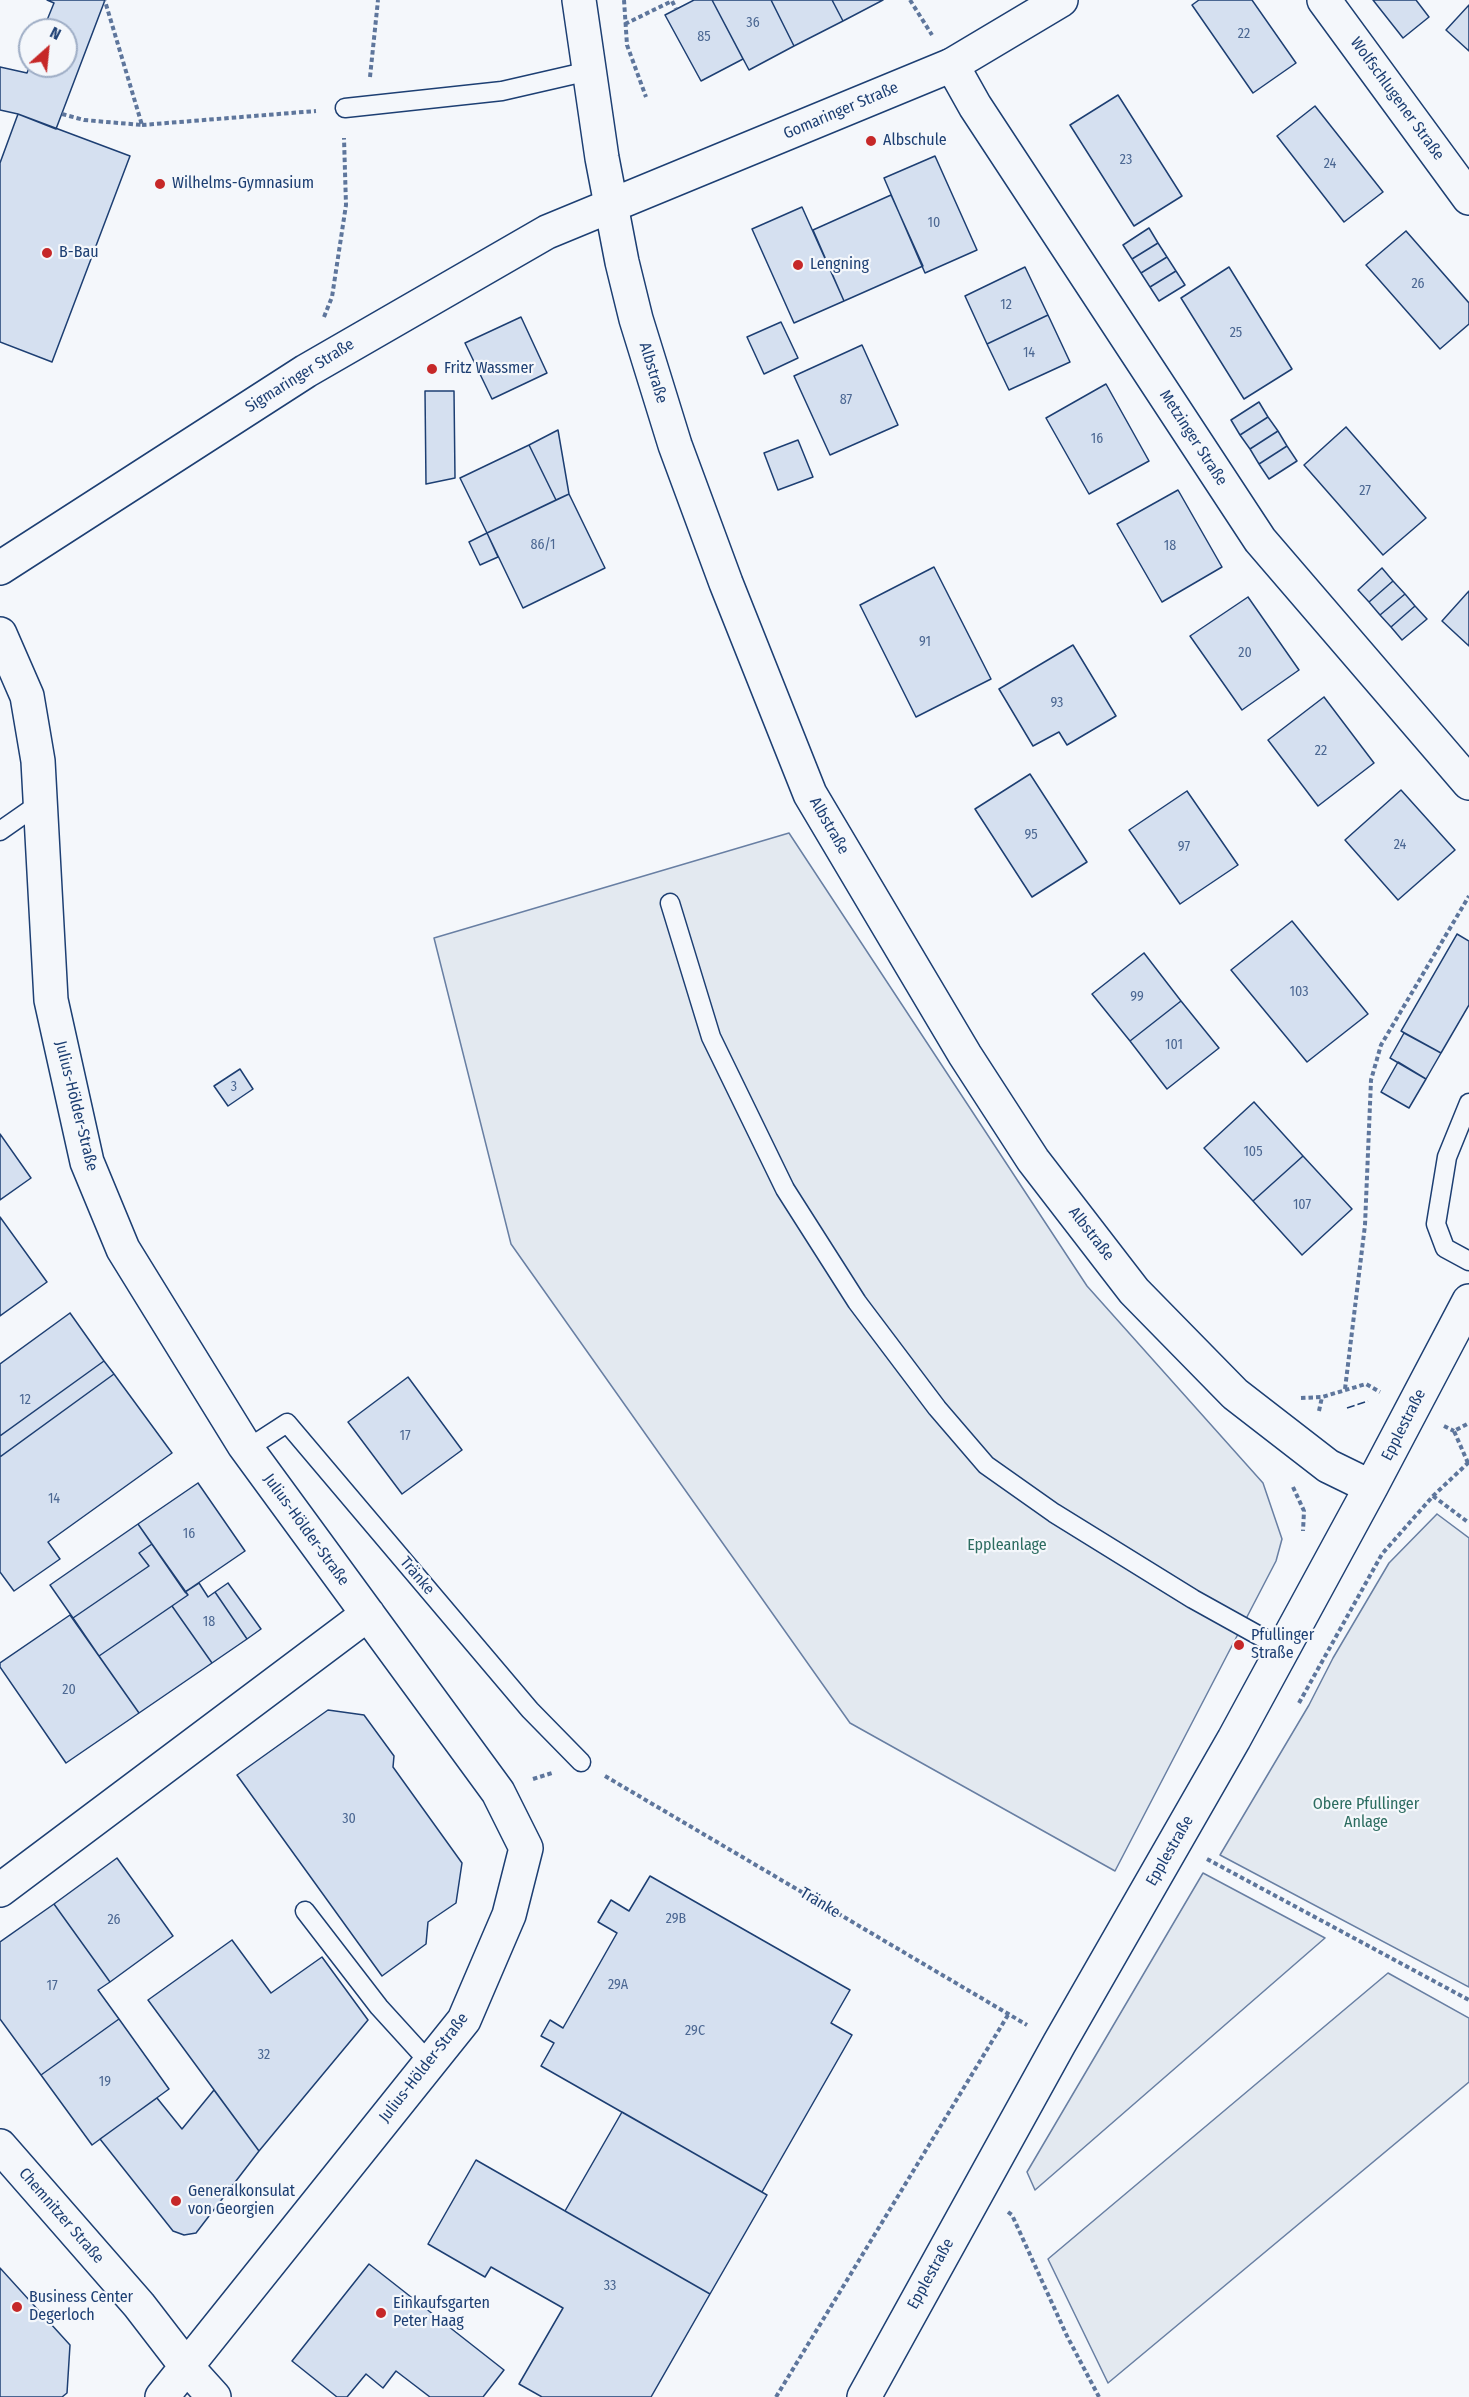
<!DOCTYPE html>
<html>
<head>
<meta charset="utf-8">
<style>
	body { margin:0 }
	#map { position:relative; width:1469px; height:2397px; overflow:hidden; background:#f4f7fb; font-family:"Fira Sans Condensed",sans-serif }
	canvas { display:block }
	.north { position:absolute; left:18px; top:18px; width:60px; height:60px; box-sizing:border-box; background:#f4f7fb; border:2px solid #9eadc5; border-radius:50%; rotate:27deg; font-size:16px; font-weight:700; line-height:24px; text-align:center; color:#1d3f73 }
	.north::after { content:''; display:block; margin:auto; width:21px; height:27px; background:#c62828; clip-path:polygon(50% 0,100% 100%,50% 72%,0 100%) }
</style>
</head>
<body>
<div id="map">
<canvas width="1469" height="2397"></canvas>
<div class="north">N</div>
</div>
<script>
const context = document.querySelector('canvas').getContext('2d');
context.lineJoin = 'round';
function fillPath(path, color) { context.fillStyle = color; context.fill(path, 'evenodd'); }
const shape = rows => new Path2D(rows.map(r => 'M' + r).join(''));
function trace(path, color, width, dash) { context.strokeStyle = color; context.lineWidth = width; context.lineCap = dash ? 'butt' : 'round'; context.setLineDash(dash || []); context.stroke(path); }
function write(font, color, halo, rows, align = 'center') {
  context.font = font + ' "Fira Sans Condensed",sans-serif'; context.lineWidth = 4.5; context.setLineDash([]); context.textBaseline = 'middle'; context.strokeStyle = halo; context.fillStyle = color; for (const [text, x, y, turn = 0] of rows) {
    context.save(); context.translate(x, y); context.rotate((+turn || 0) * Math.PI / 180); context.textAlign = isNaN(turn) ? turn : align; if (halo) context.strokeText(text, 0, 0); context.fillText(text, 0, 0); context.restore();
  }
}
const green = shape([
	[789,833,1087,1286,1263,1483,1282,1539,1276,1561,1115,1871,850,1723,511,1244,434,938,789,833],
	[1437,1514,1469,1538,1469,1987,1220,1855,1309,1705,1333,1658,1389,1563,1437,1514],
	[1203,1873,1325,1938,1035,2190,1027,2172,1203,1873],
	[1388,1973,1469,2018,1469,2082,1108,2383,1048,2259,1388,1973]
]);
const building = shape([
	[47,0,105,0,56,129,18,114,0,110,0,67,27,73,30,65,66,66,66,30,43,30,54,3,47,0],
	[694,0,712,0,743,59,701,81,665,15,694,0],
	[712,0,771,0,794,46,749,70,712,0],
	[771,0,832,0,843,21,794,46,771,0],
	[832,0,883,0,843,21,832,0],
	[1199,0,1252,0,1296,63,1253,93,1192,5,1199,0],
	[1373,0,1416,0,1429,17,1403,38,1373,0],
	[1469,5,1469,51,1446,30,1469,5],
	[1118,95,1182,196,1134,226,1070,125,1118,95],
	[1315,106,1383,192,1344,222,1277,136,1315,106],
	[18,114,130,156,52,362,0,342,0,163,18,114],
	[935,156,977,250,925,273,884,178,935,156],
	[891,195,923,266,844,301,813,230,891,195],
	[802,207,844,301,794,323,752,229,802,207],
	[1149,228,1158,243,1132,259,1123,245,1149,228],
	[1406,231,1469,303,1469,324,1440,349,1366,265,1406,231],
	[1158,243,1167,257,1141,273,1132,259,1158,243],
	[1167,257,1176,271,1150,287,1141,273,1167,257],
	[1025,267,1048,315,987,344,965,296,1025,267],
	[1229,267,1292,369,1244,399,1181,298,1229,267],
	[1176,271,1185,285,1159,301,1150,287,1176,271],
	[1048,315,1070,362,1009,390,987,344,1048,315],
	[521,317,547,373,492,399,465,343,521,317],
	[781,322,798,358,764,374,747,337,781,322],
	[862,345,898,425,830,455,794,376,862,345],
	[1106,384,1149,461,1089,494,1046,418,1106,384],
	[425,391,454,391,455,478,426,484,425,391],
	[1259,402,1268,417,1240,435,1231,420,1259,402],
	[1268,417,1278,431,1250,449,1240,435,1268,417],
	[1346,427,1426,518,1383,555,1304,465,1346,427],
	[558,430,569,494,556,500,529,445,558,430],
	[1278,431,1287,446,1259,464,1250,449,1278,431],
	[798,440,813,477,778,490,764,453,798,440],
	[529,445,556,500,487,533,460,478,529,445],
	[1287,446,1297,461,1269,479,1259,464,1287,446],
	[1178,490,1222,567,1162,602,1117,524,1178,490],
	[569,494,605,568,523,608,487,533,569,494],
	[487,533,498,557,480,565,469,542,487,533],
	[934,567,991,679,916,717,860,605,934,567],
	[1382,568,1393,581,1369,602,1358,590,1382,568],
	[1393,581,1405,594,1380,615,1369,602,1393,581],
	[1469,591,1469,646,1442,621,1469,591],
	[1405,594,1415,606,1391,627,1380,615,1405,594],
	[1248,597,1299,670,1242,710,1190,636,1248,597],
	[1415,606,1427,619,1402,640,1391,627,1415,606],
	[1073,645,1116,716,1067,745,1059,732,1033,746,999,689,1073,645],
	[1324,697,1374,763,1318,806,1268,740,1324,697],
	[1030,774,1087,862,1032,897,975,809,1030,774],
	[1401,790,1455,850,1398,900,1345,840,1401,790],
	[1187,791,1238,865,1180,904,1129,830,1187,791],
	[1292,921,1368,1014,1307,1062,1231,970,1292,921],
	[1457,934,1469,941,1469,1005,1441,1053,1401,1031,1457,934],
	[1144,953,1181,1001,1130,1041,1092,994,1144,953],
	[1181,1001,1219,1048,1167,1089,1130,1041,1181,1001],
	[1404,1033,1441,1053,1426,1079,1390,1058,1404,1033],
	[1398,1062,1426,1079,1409,1108,1381,1092,1398,1062],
	[240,1069,253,1089,228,1106,214,1086,240,1069],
	[1254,1102,1303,1156,1253,1201,1204,1148,1254,1102],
	[0,1134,31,1178,0,1200,0,1134],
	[1303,1156,1352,1209,1302,1255,1253,1201,1303,1156],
	[0,1217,47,1282,0,1316,0,1217],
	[70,1313,104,1361,0,1436,0,1364,70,1313],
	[104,1361,114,1374,0,1457,0,1436,104,1361],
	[114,1374,172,1453,48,1542,60,1559,14,1591,0,1572,0,1457,114,1374],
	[408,1377,462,1450,402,1494,348,1422,408,1377],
	[198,1483,245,1551,185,1592,138,1524,198,1483],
	[138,1524,152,1544,139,1553,149,1566,73,1618,50,1585,138,1524],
	[152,1544,188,1595,99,1656,73,1618,149,1566,139,1553,152,1544],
	[199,1583,208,1597,215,1592,247,1639,212,1663,172,1606,188,1595,185,1592,199,1583],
	[228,1583,261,1629,247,1639,215,1592,228,1583],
	[172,1606,212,1663,139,1713,99,1656,172,1606],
	[70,1615,139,1713,66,1763,0,1667,0,1663,70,1615],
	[328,1710,364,1715,394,1756,393,1767,462,1863,456,1903,428,1922,426,1944,382,1976,237,1775,328,1710],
	[117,1858,173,1936,110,1982,54,1904,117,1858],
	[650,1876,850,1990,831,2023,852,2035,762,2192,541,2066,554,2043,541,2036,550,2020,563,2028,617,1933,598,1922,611,1900,629,1911,650,1876],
	[54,1904,110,1982,98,1990,119,2019,41,2075,0,2019,0,1942,54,1904],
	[232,1940,271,1993,322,1957,368,2020,259,2151,148,2000,232,1940],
	[119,2019,169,2089,92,2145,41,2075,119,2019],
	[214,2090,259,2151,196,2233,184,2235,173,2231,100,2139,157,2098,182,2129,214,2090],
	[622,2112,767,2195,710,2294,565,2211,622,2112],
	[476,2160,710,2294,651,2397,542,2397,519,2384,563,2308,491,2267,485,2277,428,2244,476,2160],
	[369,2264,504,2370,483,2397,430,2397,396,2371,383,2388,366,2374,347,2397,337,2397,292,2361,369,2264],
	[0,2268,70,2345,67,2393,62,2397,0,2397,0,2268]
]);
const path = shape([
	[624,0,627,45,646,97],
	[910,0,932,35],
	[625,24,672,1,676,9],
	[370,77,378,0],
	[62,114,84,120,142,125,105,1],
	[142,125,316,111],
	[324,317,332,297,346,205,344,138],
	[1345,1389,1365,1225,1371,1080,1381,1045,1469,896],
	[1301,1398,1322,1397,1366,1384,1380,1392],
	[1319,1411,1322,1397],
	[1444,1426,1454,1431],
	[1468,1463,1454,1431,1469,1423],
	[1293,1487,1304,1511,1303,1531],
	[1433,1496,1469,1523],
	[1299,1703,1382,1554,1433,1496,1469,1462],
	[605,1776,1027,2025],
	[533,1779,552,1773],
	[1207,1859,1469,2000],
	[1008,2212,1012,2215,1067,2336,1099,2397],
	[776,2397,1008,2015]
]);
const lane = shape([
	[345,108,502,91,589,71],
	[0,831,40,803],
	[670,903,711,1037,785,1189,857,1302,937,1408,986,1465,1054,1513,1193,1599,1283,1649],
	[1469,1103,1447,1157,1436,1224,1445,1248,1469,1261],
	[247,1449,287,1423,530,1710,581,1762],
	[305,1911,379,2007,430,2063]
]);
const street = shape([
	[1324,0,1469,198],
	[952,65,975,106,1260,540,1469,783],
	[0,634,27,696,38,761,51,1000,87,1162,123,1249,244,1445,498,1792,526,1848,509,1915,464,2020,162,2397],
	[0,1890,368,1614],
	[0,2146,139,2305,186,2366,214,2397]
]);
const secondary = shape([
	[579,0,602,158,622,262,636,319,675,445,726,583,810,794,965,1055,1033,1160,1134,1291,1235,1394,1328,1466,1371,1487],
	[0,568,306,371,547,232,952,65,1061,0],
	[864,2397,1059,2044,1234,1739,1371,1487,1469,1301]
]);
const fence = shape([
	[1347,1408,1368,1401]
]);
const markers = [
	[871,141,6,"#c62828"],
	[160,184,6,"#c62828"],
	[47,253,6,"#c62828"],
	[798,265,6,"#c62828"],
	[432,369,6,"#c62828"],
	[1239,1645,6,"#c62828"],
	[176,2201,6,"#c62828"],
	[17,2307,6,"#c62828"],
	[381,2313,6,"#c62828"]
];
const numberNames = [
	["36",753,23],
	["22",1244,34],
	["85",704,37],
	["23",1126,160],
	["24",1330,164],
	["10",934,223],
	["26",1418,284],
	["12",1006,305],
	["25",1236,333],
	["14",1029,353],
	["87",846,400],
	["16",1097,439],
	["27",1365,491],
	["86/1",543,545],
	["18",1170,546],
	["91",925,642],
	["20",1245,653],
	["93",1057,703],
	["22",1321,751],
	["95",1031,835],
	["24",1400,845],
	["97",1184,847],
	["103",1299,992],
	["99",1137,997],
	["101",1174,1045],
	["3",234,1087],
	["105",1253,1152],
	["107",1302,1205],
	["12",25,1400],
	["17",405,1436],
	["14",54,1499],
	["16",189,1534],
	["18",209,1622],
	["20",69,1690],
	["30",349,1819],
	["29B",676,1919],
	["26",114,1920],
	["29A",618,1985],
	["17",52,1986],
	["29C",695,2031],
	["32",264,2055],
	["19",105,2082],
	["33",610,2286]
];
const streetNames = [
	["Wolfschlugener Straße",1397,99,54],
	["Gomaringer Straße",841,111,-23],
	["Albstraße",653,373,73],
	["Sigmaringer Straße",300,376,-32],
	["Metzinger Straße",1193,438,57],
	["Albstraße",829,826,60],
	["Julius-Hölder-Straße",76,1106,76],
	["Albstraße",1091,1234,52],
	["Epplestraße",1404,1425,-63],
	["Julius-Hölder-Straße",306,1530,54],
	["Tränke",417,1576,50],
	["Epplestraße",1170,1851,-60],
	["Tränke",820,1903,31],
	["Julius-Hölder-Straße",424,2068,-52],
	["Chemnitzer Straße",61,2216,49],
	["Epplestraße",931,2274,-61]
];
const poiNames = [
	["Albschule",883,141],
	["Wilhelms-Gymnasium",172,184],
	["B-Bau",59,253],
	["Lengning",810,265],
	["Fritz Wassmer",444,369],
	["Pfullinger",1251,1636],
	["Straße",1251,1654],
	["Generalkonsulat",188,2192],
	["von Georgien",188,2210],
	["Business Center",29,2298],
	["Degerloch",29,2316],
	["Einkaufsgarten",393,2304],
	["Peter Haag",393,2322]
];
const parkNames = [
	["Eppleanlage",1007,1546],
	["Obere Pfullinger",1366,1805],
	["Anlage",1366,1823]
];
fillPath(green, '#e3e9f0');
trace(green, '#687fa3', 1.5);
fillPath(building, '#d5e0f0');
trace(building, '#1d3f73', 1.5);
trace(lane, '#1d3f73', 21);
trace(street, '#1d3f73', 36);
trace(secondary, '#1d3f73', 36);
trace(path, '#5e769c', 4, [4.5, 3]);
trace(lane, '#f4f7fb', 18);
trace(street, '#f4f7fb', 33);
trace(secondary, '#f4f7fb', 33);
trace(fence, '#1d3f73', 1.5, [8, 3]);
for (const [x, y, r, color] of markers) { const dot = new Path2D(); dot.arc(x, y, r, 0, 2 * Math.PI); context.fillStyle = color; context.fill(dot); trace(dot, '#f4f7fb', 2); }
write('14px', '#4b6792', null, numberNames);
write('16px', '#1d3f73', '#f4f7fb', streetNames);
write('16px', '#1d3f73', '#f4f7fb', poiNames, 'left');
write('16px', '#2c6c60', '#f4f7fb', parkNames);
</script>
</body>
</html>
